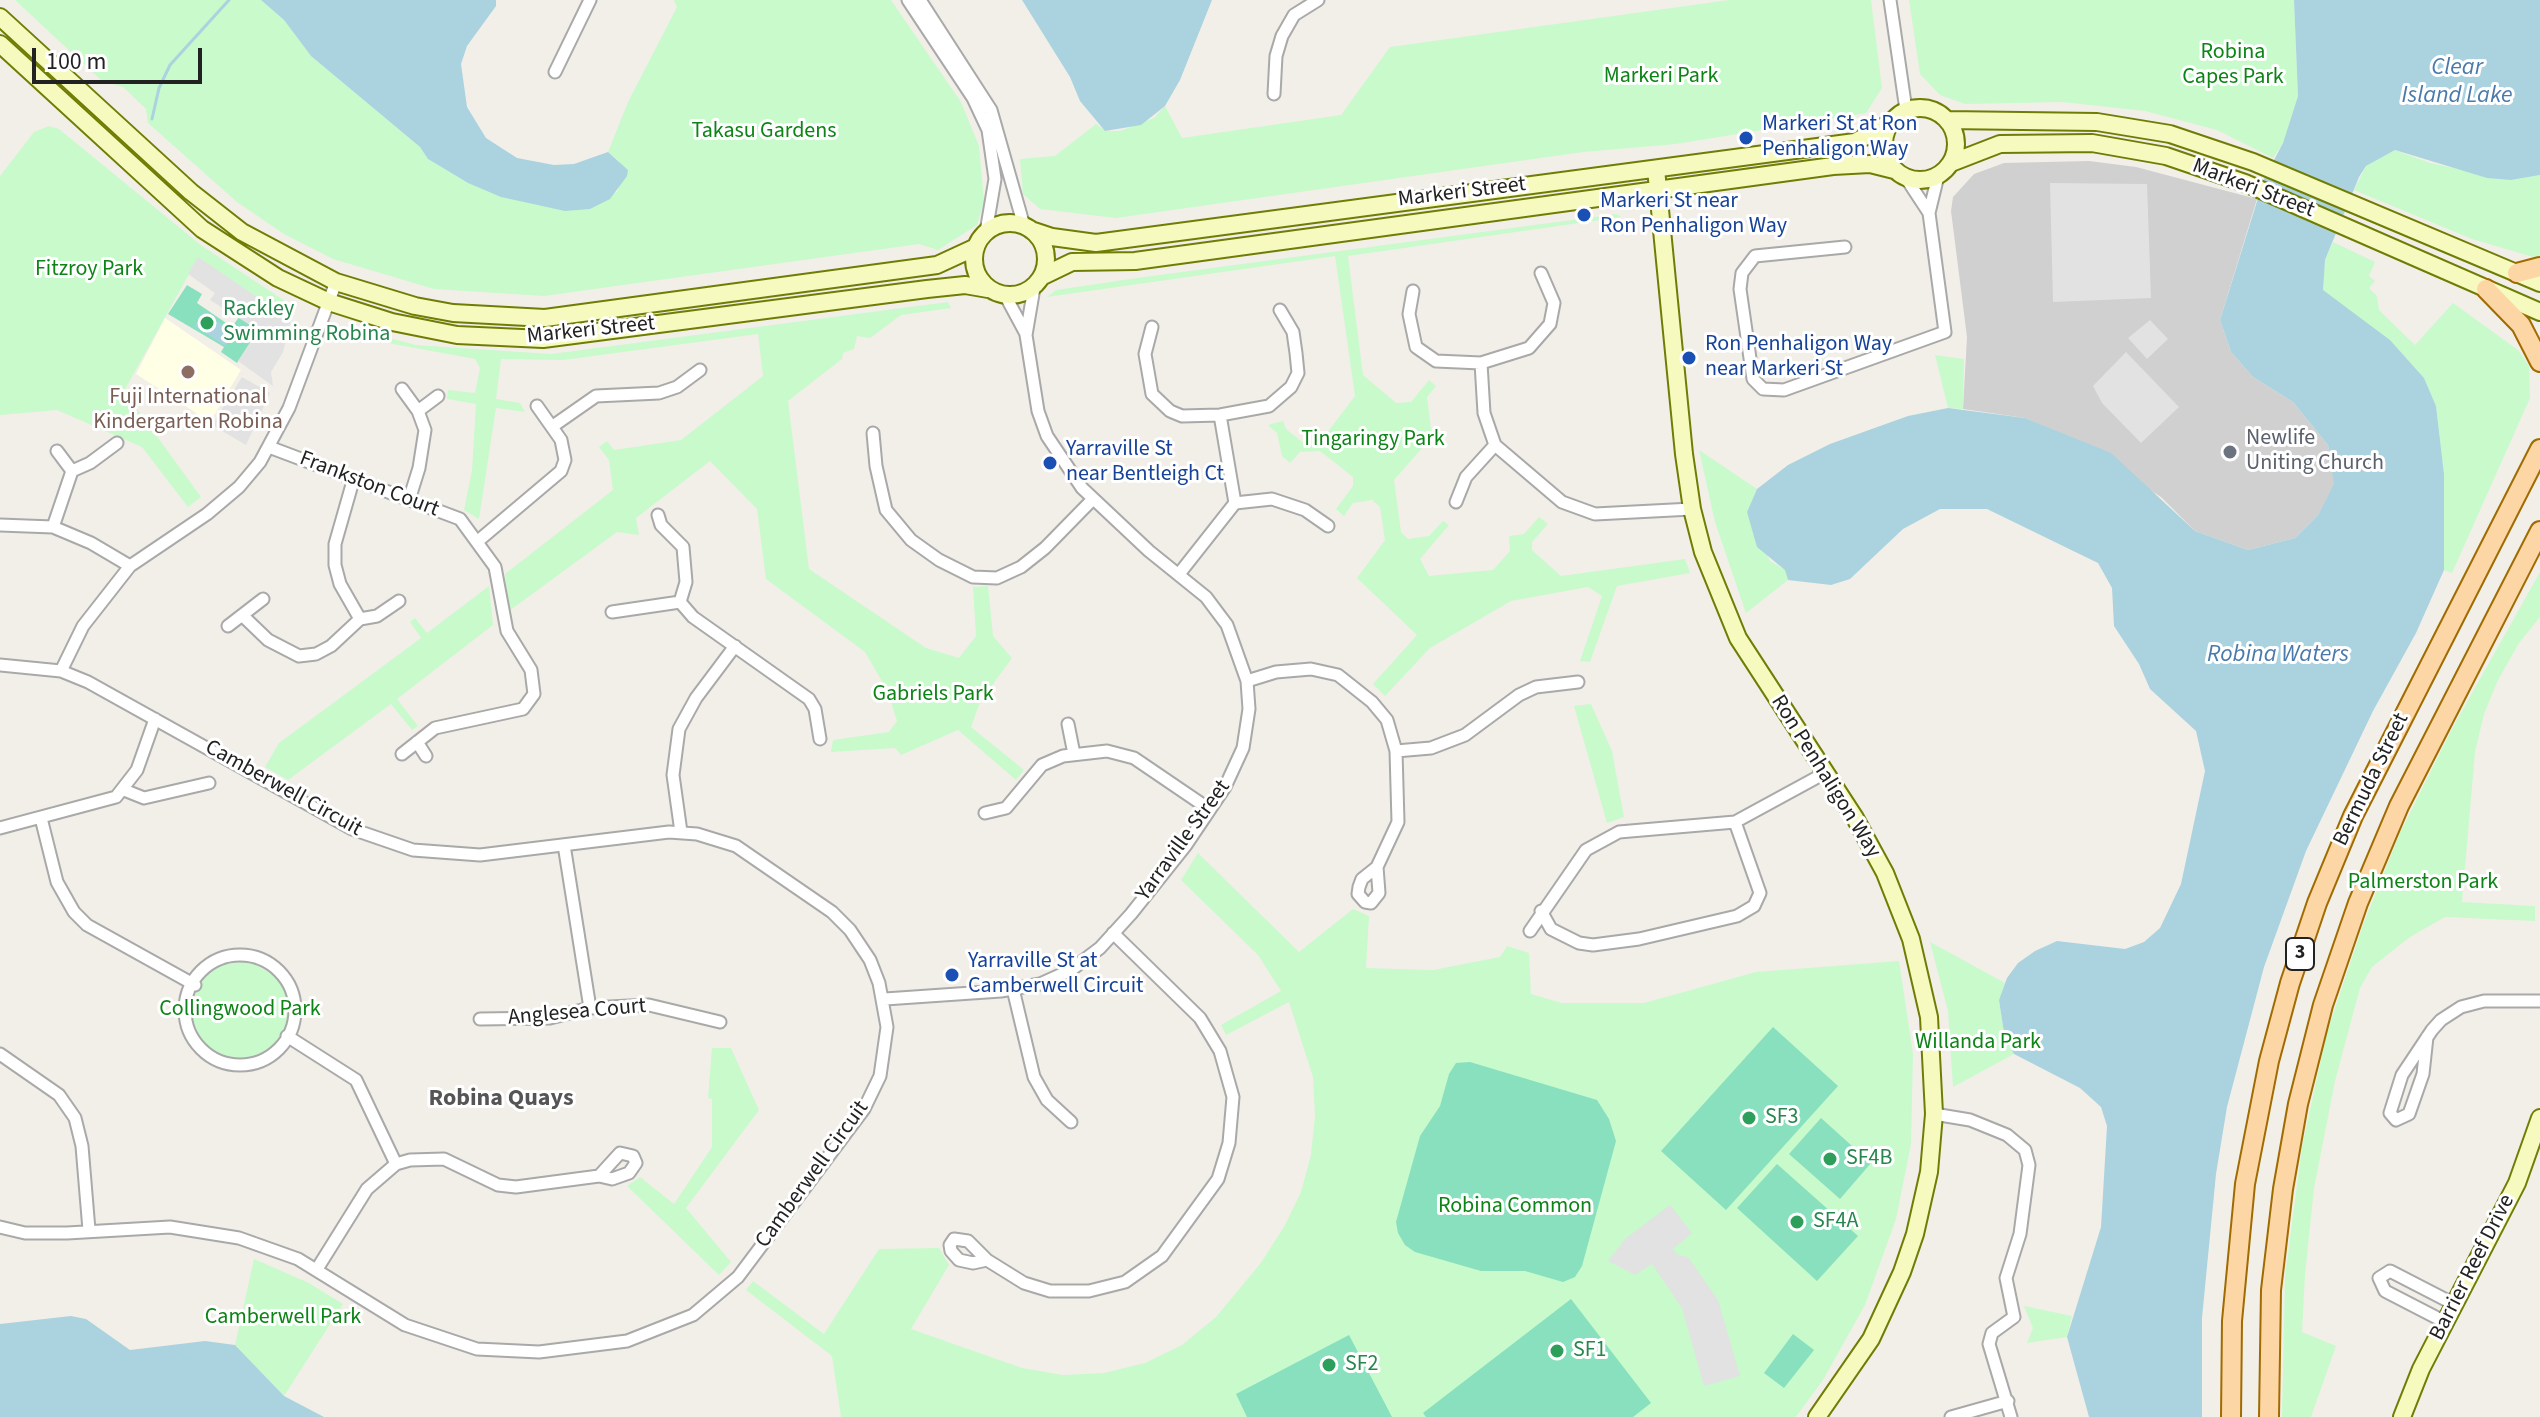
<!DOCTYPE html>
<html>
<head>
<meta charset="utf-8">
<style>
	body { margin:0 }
	#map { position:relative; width:2540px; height:1417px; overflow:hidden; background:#f2efe9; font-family:"Source Sans 3",sans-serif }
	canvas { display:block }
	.scale { position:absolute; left:32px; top:48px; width:170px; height:36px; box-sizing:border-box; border:4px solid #222; border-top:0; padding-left:10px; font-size:24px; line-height:28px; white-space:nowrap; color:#222; -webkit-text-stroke:6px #fff; paint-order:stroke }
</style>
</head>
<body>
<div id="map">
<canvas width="2540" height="1417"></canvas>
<div class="scale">100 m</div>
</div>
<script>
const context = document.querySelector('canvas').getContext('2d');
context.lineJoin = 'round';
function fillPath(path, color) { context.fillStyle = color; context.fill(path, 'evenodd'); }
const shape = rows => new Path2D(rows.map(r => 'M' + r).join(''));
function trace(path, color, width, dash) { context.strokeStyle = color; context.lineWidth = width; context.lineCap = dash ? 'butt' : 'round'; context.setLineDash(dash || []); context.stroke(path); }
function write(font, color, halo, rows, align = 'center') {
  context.font = font + ' "Source Sans 3",sans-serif'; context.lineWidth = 6; context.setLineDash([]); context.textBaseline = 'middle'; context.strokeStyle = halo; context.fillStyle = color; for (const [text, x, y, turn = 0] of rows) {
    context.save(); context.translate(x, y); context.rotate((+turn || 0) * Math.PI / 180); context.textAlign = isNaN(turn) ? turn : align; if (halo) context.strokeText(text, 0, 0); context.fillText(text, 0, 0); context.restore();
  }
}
const education = shape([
	[165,318,241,370,210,422,136,374]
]);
const religious = shape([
	[2089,161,2136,167,2257,199,2220,320,2231,352,2253,377,2293,402,2328,445,2335,484,2318,515,2295,538,2248,550,2195,531,2161,497,2062,434,2025,418,1963,409,1967,337,1951,211,1953,197,1974,174,2004,163]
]);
const park = shape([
	[15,0,261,0,284,20,311,56,420,147,428,159,468,183,590,209,618,191,620,162,608,152,628,102,677,7,674,0,891,0,961,102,979,146,984,201,977,225,938,250,919,244,544,296,434,289,333,259,284,234,237,202,148,123,146,109,123,87,102,81],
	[1729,0,1871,0,1882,88,1866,113,1676,144,1583,152,1116,218,1040,209,1023,194,1020,159,1055,156,1096,124,1106,131,1120,131,1154,118,1165,106,1182,138,1341,115,1390,47],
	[1909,0,2294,0,2298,96,2283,143,2273,158,2217,130,2145,111,2062,102,1965,104,1940,95,1920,74],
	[49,126,59,129,202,246,288,303,293,312,291,320,198,258,124,391,201,497,188,507,142,447,57,410,0,415,0,176,34,132],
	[2395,150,2430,163,2511,180,2540,175,2540,259,2472,239,2354,190,2366,166],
	[1617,214,1621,217,1348,256,1363,375,1396,403,1411,402,1429,380,1436,386,1427,397,1432,437,1394,480,1401,532,1408,539,1429,536,1443,521,1449,525,1420,559,1429,576,1493,570,1510,551,1509,536,1524,534,1539,517,1548,524,1532,542,1532,550,1561,576,1685,559,1690,573,1617,586,1590,662,1580,661,1602,596,1588,587,1511,601,1430,648,1385,696,1373,684,1417,635,1357,578,1385,540,1380,507,1372,500,1353,503,1344,516,1336,509,1353,486,1353,477,1320,451,1300,452,1290,463,1282,456,1277,433,1268,425,1283,421,1286,429,1306,445,1317,446,1355,396,1335,256,1047,297,1056,290,1137,278],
	[2333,242,2375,262,2369,276,2375,281,2369,288,2377,296,2379,310,2415,345,2453,303,2518,350,2529,366,2530,398,2452,573,2444,570,2444,474,2436,406,2424,378,2390,340,2322,290,2325,260],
	[948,302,951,308,901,315,870,338,857,336,854,349,843,353,842,359,788,401,809,569,926,648,959,658,976,636,973,587,988,586,993,636,1012,658,980,702,971,727,1024,770,1016,780,958,730,901,755,895,748,831,752,833,740,889,732,897,721,887,690,865,652,766,579,757,509,710,461,636,518,639,535,617,532,509,611,505,574,613,490,609,460,599,447,607,441,614,450,681,440,763,376,758,334,563,360,501,359,496,399,520,403,525,412,496,408,479,519,464,510,472,470,476,404,447,399,448,390,475,393,480,368,475,359,377,341,351,328,416,345,551,354],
	[1935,355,1964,359,1963,409,1948,408],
	[1699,450,1757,489,1747,512,1770,561,1786,570,1788,580,1746,613,1715,522],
	[2540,572,2540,617,2519,643,2498,680,2484,714,2475,752,2462,902,2535,906,2535,921,2445,917,2410,937,2372,967,2360,988,2335,1081,2314,1188,2305,1275,2302,1332,2336,1346,2311,1417,2282,1417,2285,1277,2302,1147,2327,1032,2363,925,2399,835,2453,727],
	[489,586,493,625,397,699,418,726,412,730,391,704,288,780,265,767,279,743,421,638,410,622,415,618,427,633],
	[1591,704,1612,751,1624,817,1607,823,1574,706],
	[1198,853,1299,952,1353,909,1369,916,1366,968,1433,970,1500,957,1507,946,1529,953,1531,994,1562,1003,1644,1003,1756,972,1899,961,1913,1054,1911,1144,1896,1219,1865,1305,1823,1380,1798,1414,1795,1417,841,1417,832,1356,746,1290,753,1281,824,1334,879,1249,939,1248,949,1265,911,1329,1022,1368,1063,1375,1104,1373,1145,1363,1182,1345,1216,1317,1260,1264,1284,1227,1301,1192,1311,1155,1315,1116,1313,1077,1289,1002,1226,1035,1221,1025,1281,991,1258,955,1181,880],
	[1930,942,2005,983,1999,1000,2005,1039,2014,1054,1953,1087,1948,1011],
	[244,958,284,981,282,984,293,1010,283,1034,268,1055,264,1052,237,1063,204,1046,188,1009,208,970,214,965],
	[712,1048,731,1048,759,1110,686,1208,731,1262,719,1275,627,1186,640,1177,674,1204,712,1147,712,1099,708,1098],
	[254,1259,309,1283,343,1304,284,1396,235,1345],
	[2024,1306,2072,1316,2067,1337,2027,1343,2033,1328]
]);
const pitch = shape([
	[187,285,202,294,197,303,232,327,239,317,259,330,237,363,221,352,224,347,168,314],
	[1773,1027,1838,1086,1726,1210,1661,1151],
	[1470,1062,1597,1100,1609,1119,1616,1141,1582,1266,1575,1277,1563,1282,1525,1271,1481,1271,1415,1252,1405,1245,1398,1233,1396,1222,1420,1136,1440,1106,1449,1074,1456,1063],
	[1821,1118,1871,1163,1840,1199,1789,1154],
	[1777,1164,1858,1236,1817,1281,1737,1208],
	[1571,1299,1651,1403,1633,1417,1426,1417,1423,1413],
	[1793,1334,1814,1350,1784,1388,1764,1373],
	[1349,1335,1392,1417,1247,1417,1236,1394]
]);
const parking = shape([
	[2050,183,2147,184,2151,298,2053,302],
	[198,257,291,320,283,352,271,372,273,386,238,361,258,330,210,300,215,293,188,274],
	[2150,320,2168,339,2147,359,2128,338],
	[2126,352,2179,407,2141,443,2102,403,2093,386],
	[242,377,270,393,246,445,212,425],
	[1670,1205,1692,1233,1673,1249,1678,1255,1688,1257,1718,1300,1740,1376,1704,1386,1682,1308,1652,1264,1635,1275,1608,1261,1625,1239]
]);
const water = shape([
	[261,0,496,0,496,6,467,46,461,64,467,107,486,138,517,158,554,165,574,164,608,152,628,170,627,176,610,199,590,209,565,211,501,197,468,183,428,159,420,147,311,56,284,20],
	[1022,0,1212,0,1180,80,1165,106,1141,125,1105,131,1080,101,1070,77],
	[2294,0,2540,0,2540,175,2511,180,2487,178,2395,150,2366,166,2359,177,2325,260,2323,290,2390,340,2424,378,2436,406,2444,474,2444,570,2416,633,2373,711,2306,851,2264,967,2227,1107,2216,1174,2202,1318,2202,1417,2089,1417,2067,1337,2101,1227,2107,1126,2101,1107,2080,1088,2014,1054,2005,1039,1999,1000,2007,978,2018,963,2035,951,2057,941,2125,949,2144,942,2160,928,2181,884,2205,771,2196,731,2150,689,2139,664,2114,626,2112,588,2098,563,1987,509,1940,509,1903,529,1850,579,1831,585,1788,580,1785,570,1757,547,1747,512,1757,489,1788,465,1830,444,1908,416,1948,408,2025,418,2111,453,2195,531,2248,550,2295,538,2318,515,2334,484,2328,445,2293,402,2253,377,2231,352,2220,320,2264,179,2283,143,2298,96],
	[204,312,233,332,225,346,195,326],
	[71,1316,86,1319,130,1350,205,1341,235,1345,284,1396,324,1417,0,1417,0,1324]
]);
const stream = shape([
	[152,119,159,88,170,65,229,0]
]);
const street = shape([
	[908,0,973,98,988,130,995,179,986,232],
	[920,0,991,110,1024,226],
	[1890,0,1906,110],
	[555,72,590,0],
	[1274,94,1276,56,1282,36,1294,15,1318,0],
	[1906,178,1929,213],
	[1845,247,1755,256,1742,273,1740,289,1753,379,1763,389,1784,390,1945,332,1929,213,1938,176],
	[1413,291,1409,314,1416,347,1436,361,1481,363,1529,348,1550,324,1554,303,1541,273],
	[1005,295,1026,334],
	[1152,327,1145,354,1152,394,1170,411,1182,416,1220,415,1269,406,1291,387,1298,373,1296,353,1293,332,1280,310],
	[1481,363,1484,413,1495,445,1562,502,1595,514,1692,509],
	[402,389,418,411,425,430,419,468,409,500],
	[418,411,438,396],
	[553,426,596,396,659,393,677,387,700,370],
	[873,433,876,466,886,510,911,540,939,560,973,577,997,578,1021,567,1045,548,1093,499],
	[269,447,460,519,495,567,507,631,531,670,534,694,523,709,435,728,402,754],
	[57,451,72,471],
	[353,481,335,544,335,565,340,584,360,619],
	[1456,502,1466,477,1495,445],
	[1235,503,1272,499,1305,510,1328,526],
	[658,515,661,525,683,547,686,582,680,602],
	[0,525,53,527,91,543,130,566],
	[53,527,72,471,90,463,117,443],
	[478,541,561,471,565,460,561,440,537,406],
	[1179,574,1235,503,1220,415],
	[680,602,693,617,809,699,815,709,820,739],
	[612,612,680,602],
	[243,616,268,640,299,656,316,654,331,646,360,619,377,616,399,601],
	[228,626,263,599],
	[0,665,61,671,88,682,352,829,413,850,480,855,669,832,697,834,736,846,832,912,850,930,870,960,879,983,887,1027,880,1076,864,1109,738,1277,693,1315,627,1341,539,1352,477,1349,405,1325,298,1259,239,1238,170,1227,67,1233,25,1233,0,1227],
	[61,671,83,626,130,566,207,514,239,487,260,462,289,408,336,282],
	[1247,681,1276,672,1311,669,1338,675,1372,702,1387,720,1396,751,1398,822,1377,867,1379,893,1371,903,1365,902,1358,894,1359,887,1362,879,1377,867],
	[1068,724,1074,754],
	[417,742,426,756],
	[1396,751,1431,748,1465,735,1519,695,1536,687,1578,682],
	[124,790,144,798,209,783],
	[985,813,1006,808,1042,765,1063,756,1107,751,1134,758,1209,809],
	[41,818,57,882,74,912,87,925,195,985],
	[0,828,116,797,137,770,155,719],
	[681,832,673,775,679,729,696,698,735,646],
	[564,845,590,1008],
	[1541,911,1551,929,1579,943,1593,945,1639,939,1737,916,1754,906,1760,893,1735,822],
	[1530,931,1586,850,1619,832,1735,822,1825,773],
	'185 1010a55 55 0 1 1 110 0a55 55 0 1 1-110 0Z',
	[1013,989,1034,1077,1047,1100,1071,1122],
	[885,999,1001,991,1040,984,1071,970,1100,948,1131,914,1186,845,1225,787,1243,748,1249,709,1247,681,1227,625,1206,597,1149,551,1082,488,1047,436,1038,411,1026,335,1034,288],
	[480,1019,550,1018,590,1008,649,1005,720,1022],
	[287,1036,356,1080,396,1164],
	[2427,1037,2423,1074,2409,1114,2396,1120,2390,1113,2402,1075,2432,1030,2441,1020,2461,1007,2484,1001,2540,1001],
	[0,1054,59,1095,75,1118,82,1146,89,1230],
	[1934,1114,1970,1120,2007,1135,2025,1150,2029,1165,2020,1234,2006,1278,2014,1317,1992,1333,1989,1344,2011,1417],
	[987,1260,968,1241,954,1239,950,1245,951,1251,959,1260,973,1263,987,1260,1024,1283,1050,1291,1089,1291,1125,1282,1162,1256,1218,1179,1229,1143,1233,1097,1220,1051,1200,1018,1113,933],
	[317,1269,367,1189,396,1164,410,1160,444,1159,498,1185,516,1187,599,1176,620,1153,633,1156,636,1163,629,1173,612,1179,599,1176],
	[2445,1322,2385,1291,2379,1278,2390,1271,2454,1304],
	[1951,1417,2008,1401]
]);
const secondary = shape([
	[0,17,191,192,242,232,336,282,415,306,453,313,545,318,937,265,976,247],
	[0,44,202,229,278,278,329,302,392,322,457,335,543,339,927,289,965,285,988,289],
	'1884 144a36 36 0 1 1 72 0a36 36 0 1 1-72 0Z',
	[1947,120,2097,122,2170,134,2253,162,2540,283],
	[1951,163,2000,144,2092,143,2166,156,2245,183,2540,312],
	[1656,169,1684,454,1692,509,1703,552,1738,638,1855,818,1885,873,1911,939,1929,1017,1934,1114,1929,1172,1915,1234,1902,1272,1871,1339,1817,1417],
	'974 259a36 36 0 1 1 72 0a36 36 0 1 1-72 0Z',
	[1031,230,1052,237,1096,243,1855,142,1890,123],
	[1043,276,1072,262,1135,261,1833,166,1870,164,1894,170],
	[2402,1417,2421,1369,2517,1183,2540,1118]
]);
const primary = shape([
	[2517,273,2540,267],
	[2486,289,2521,325,2540,362],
	[2231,1417,2232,1321,2245,1184,2269,1061,2290,983,2317,903,2353,816,2540,449],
	[2269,1417,2271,1290,2283,1189,2298,1104,2323,1005,2358,903,2399,806,2540,531]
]);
const markers = [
	[1746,138,8,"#1a4fb4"],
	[1584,215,8,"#1a4fb4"],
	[207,323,8,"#2e9e5b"],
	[1689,358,8,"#1a4fb4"],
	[188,372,8,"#8d6e63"],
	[2230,452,8,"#6b7280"],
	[1050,463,8,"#1a4fb4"],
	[952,975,8,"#1a4fb4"],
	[1749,1118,8,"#2e9e5b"],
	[1830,1159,8,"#2e9e5b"],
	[1797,1222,8,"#2e9e5b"],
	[1557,1351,8,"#2e9e5b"],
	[1329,1365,8,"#2e9e5b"]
];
const shields = [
	[2300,954,28]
];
const shieldNames = [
	["3",2300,954]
];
const parkNames = [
	["Robina",2233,53],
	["Capes Park",2233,78],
	["Markeri Park",1661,77],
	["Takasu Gardens",764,132],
	["Fitzroy Park",89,270],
	["Tingaringy Park",1373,440],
	["Gabriels Park",933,695],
	["Palmerston Park",2423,883],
	["Collingwood Park",240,1010],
	["Willanda Park",1978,1043],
	["Robina Common",1515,1207],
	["Camberwell Park",283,1318]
];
const transitNames = [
	["Markeri St at Ron",1762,125],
	["Penhaligon Way",1762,150],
	["Markeri St near",1600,202],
	["Ron Penhaligon Way",1600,227],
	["Ron Penhaligon Way",1705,345],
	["near Markeri St",1705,370],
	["Yarraville St",1066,450],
	["near Bentleigh Ct",1066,475],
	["Yarraville St at",968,962],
	["Camberwell Circuit",968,987]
];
const streetNames = [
	["Markeri Street",2253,189,21],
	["Markeri Street",1462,193,-7],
	["Markeri Street",591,331,-6],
	["Frankston Court",369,485,21],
	["Ron Penhaligon Way",1825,777,58],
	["Bermuda Street",2372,780,-64],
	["Camberwell Circuit",283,789,29],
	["Yarraville Street",1184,841,-54],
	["Anglesea Court",577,1013,-5],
	["Camberwell Circuit",813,1175,-54],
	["Barrier Reef Drive",2473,1268,-63]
];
const leisureNames = [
	["Rackley",223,310],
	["Swimming Robina",223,335],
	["SF3",1765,1118],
	["SF4B",1846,1159],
	["SF4A",1813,1222],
	["SF1",1573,1351],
	["SF2",1345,1365]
];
const educationNames = [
	["Fuji International",188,398],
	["Kindergarten Robina",188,423]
];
const worshipNames = [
	["Newlife",2246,439],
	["Uniting Church",2246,464]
];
const waterNames = [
	["Clear",2457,69],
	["Island Lake",2457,97],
	["Robina Waters",2278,656]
];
const neighbourhoodNames = [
	["Robina Quays",501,1100]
];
fillPath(education, '#ffffe5');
fillPath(religious, '#d0d0d0');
fillPath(park, '#c8facc');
fillPath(pitch, '#88e0be');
fillPath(parking, '#e2e2e2');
fillPath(water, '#aad3df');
trace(stream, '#aad3df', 3);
trace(street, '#a9a9a9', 15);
trace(secondary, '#707d05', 20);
trace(primary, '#a06b00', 22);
trace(street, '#fff', 11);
trace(secondary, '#f7fabf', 16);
trace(primary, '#fcd6a4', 18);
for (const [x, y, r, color] of markers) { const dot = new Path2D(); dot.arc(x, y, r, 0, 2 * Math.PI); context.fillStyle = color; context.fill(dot); trace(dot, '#fff', 3); }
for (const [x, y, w] of shields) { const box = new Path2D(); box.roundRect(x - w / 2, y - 16, w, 32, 6); context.fillStyle = '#fff'; context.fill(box); trace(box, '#222', 2); }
write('bold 20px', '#222', null, shieldNames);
write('22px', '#0c8416', '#fff', parkNames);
write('22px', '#164399', '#fff', transitNames, 'left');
write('22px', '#222', '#fff', streetNames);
write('22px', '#27864d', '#fff', leisureNames, 'left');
write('22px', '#785e54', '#fff', educationNames);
write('22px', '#5b616d', '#fff', worshipNames, 'left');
write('italic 24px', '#4a7aab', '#fff', waterNames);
write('bold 24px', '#555', '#fff', neighbourhoodNames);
</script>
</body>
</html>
